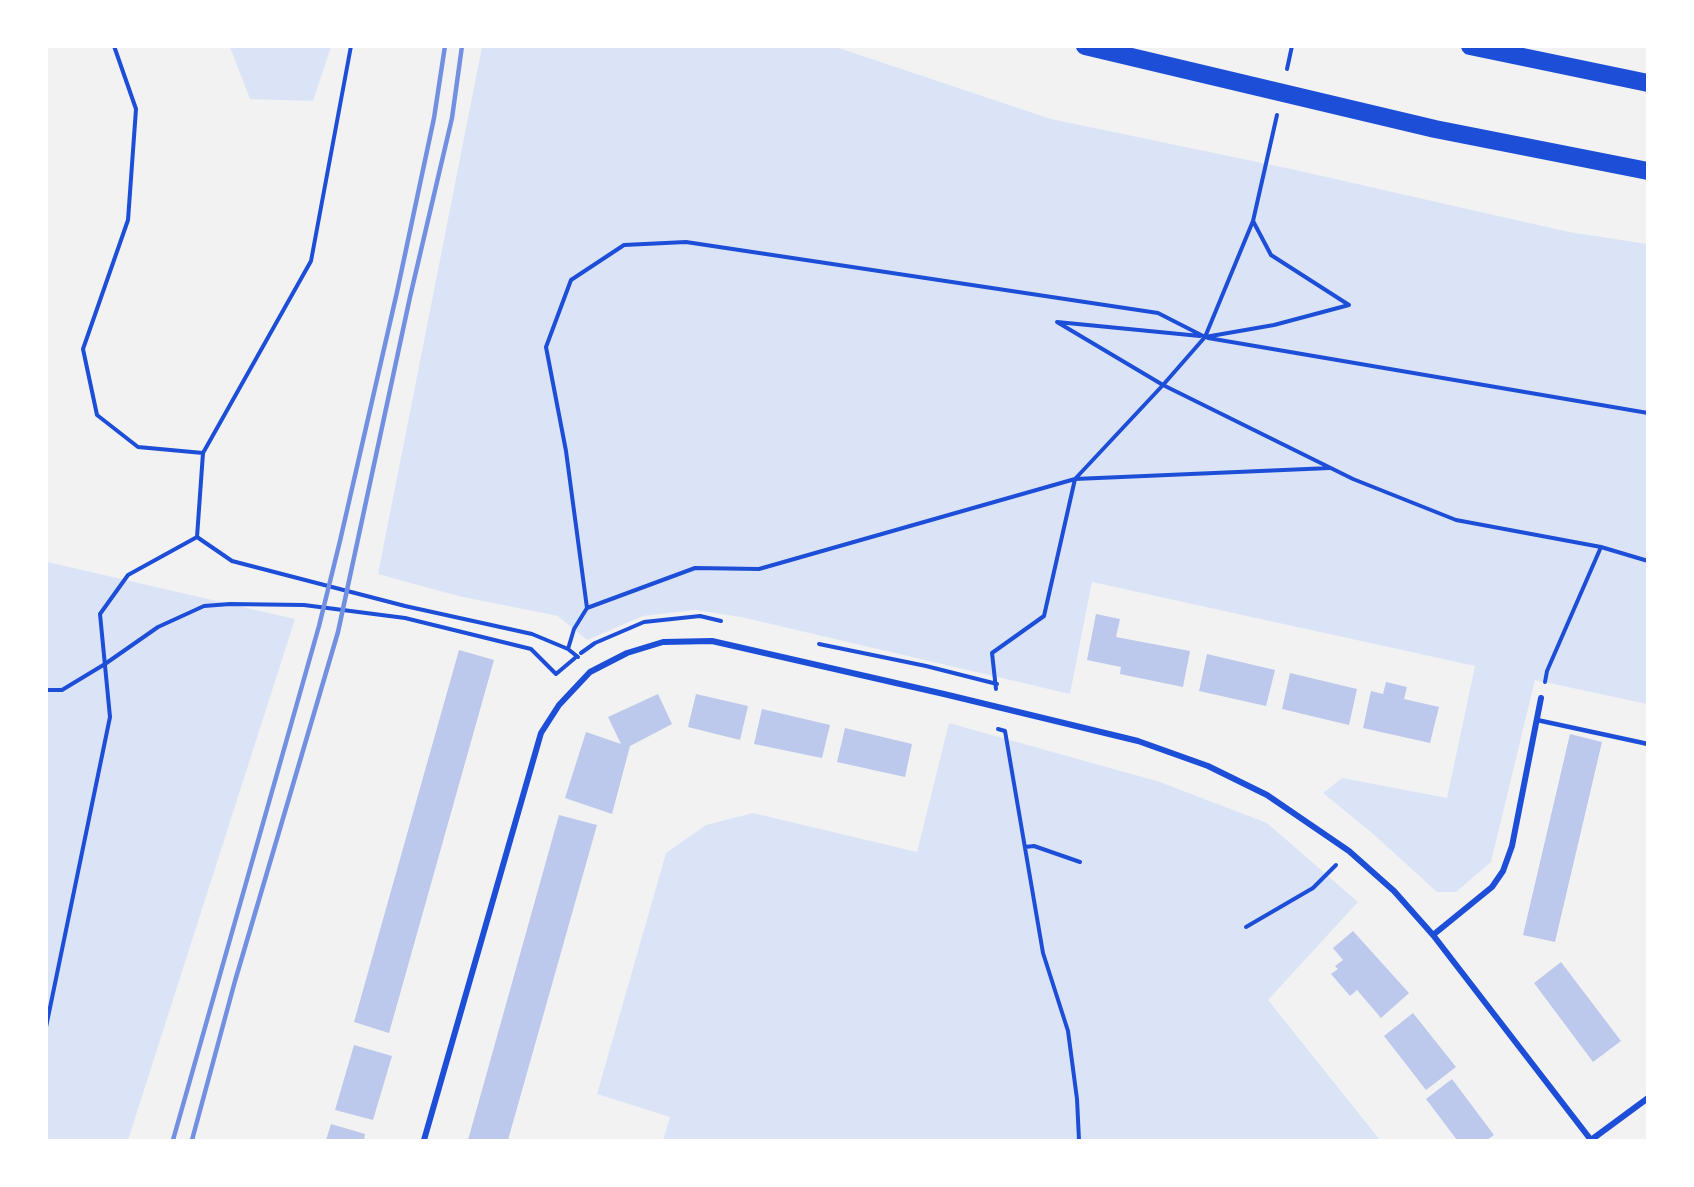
<!DOCTYPE html>
<html>
<head>
<meta charset="utf-8">
<style>
	body { margin:0 }
	#map { position:relative; width:1694px; height:1187px; overflow:hidden; background:#f2f2f2; font-family:Arial,sans-serif }
	canvas { display:block }
	.frame { position:absolute; inset:0; border:48px solid #fff; pointer-events:none }
</style>
</head>
<body>
<div id="map">
<canvas width="1694" height="1187"></canvas>
<div class="frame"></div>
</div>
<script>
const context = document.querySelector('canvas').getContext('2d');
context.lineJoin = 'round';
function fillPath(path, color) { context.fillStyle = color; context.fill(path, 'evenodd'); }
const shape = rows => new Path2D(rows.map(r => 'M' + r).join(''));
function trace(path, color, width, dash) { context.strokeStyle = color; context.lineWidth = width; context.lineCap = dash ? 'butt' : 'round'; context.setLineDash(dash || []); context.stroke(path); }
const green = shape([
	[230,47,331,47,313,101,250,99],
	[482,47,836,47,1051,119,1291,169,1569,232,1647,244,1647,704,1535,680,1491,862,1456,892,1437,892,1372,833,1323,793,1342,778,1447,798,1475,666,1092,582,1070,694,741,617,695,610,643,616,587,640,558,616,458,596,378,574],
	[47,562,295,619,128,1140,47,1140],
	[949,723,1160,782,1267,823,1358,902,1268,1000,1380,1140,663,1140,670,1117,597,1094,666,853,706,825,753,813,917,852]
]);
const building = shape([
	[1096,614,1120,619,1116,637,1190,651,1183,687,1120,674,1121,667,1087,660],
	[459,650,494,660,389,1033,354,1022],
	[1207,654,1275,670,1266,706,1199,691],
	[1290,673,1357,689,1349,725,1282,709],
	[1386,682,1407,687,1404,699,1439,707,1430,743,1363,728,1371,691,1383,694],
	[658,694,672,724,630,746,612,814,565,798,586,732,621,744,608,717],
	[696,694,748,706,740,740,688,727],
	[762,709,830,725,822,758,754,744],
	[845,728,912,744,905,777,837,762],
	[1570,734,1602,742,1555,942,1523,935],
	[559,815,597,825,508,1140,468,1140],
	[1353,931,1409,993,1381,1018,1357,990,1350,996,1331,974,1338,969,1335,966,1343,960,1333,948],
	[1561,962,1621,1041,1593,1062,1534,983],
	[1413,1013,1456,1067,1426,1090,1384,1036],
	[354,1045,392,1056,373,1120,335,1110],
	[1452,1079,1494,1135,1487,1140,1457,1140,1426,1099],
	[331,1124,365,1134,364,1140,326,1140]
]);
const path = shape([
	[114,46,136,109,128,220,83,349,97,415,138,447,203,453],
	[351,46,311,261,203,453,197,537,232,561,405,606,532,634,568,649,578,657],
	[1287,69,1292,46],
	[1200,336,1057,322,1163,385,1353,479,1456,520,1601,547],
	[1208,338,1648,413],
	[587,608,566,451,546,347,571,280,624,245,686,242,1158,313,1205,337,1274,325,1349,305,1271,255,1253,221],
	[819,644,926,666,997,684],
	[568,649,574,629,587,608,695,568,759,569,1075,479,1330,468],
	[581,653,595,643,644,622,700,616,721,621],
	[1545,682,1547,671,1601,547,1648,561],
	[996,689,992,653,1044,616,1075,479,1163,385,1205,337,1253,221,1277,115],
	[46,690,62,690,105,664,158,627,204,606,230,604,304,605,405,618,531,649,556,674,575,658],
	[998,729,1005,731,1043,953,1068,1031,1077,1099,1079,1140],
	[1025,847,1034,846,1080,862],
	[1246,927,1313,888,1336,865],
	[46,1027,110,717,100,614,128,575,197,537]
]);
const service = shape([
	[1537,720,1648,744]
]);
const minor = shape([
	[1433,935,1492,887,1503,871,1512,846,1541,698],
	[424,1140,541,733,559,705,590,672,627,653,663,642,712,641,944,694,1138,741,1208,766,1267,795,1349,851,1394,891,1433,935,1591,1140],
	[1591,1140,1648,1098]
]);
const motorway = shape([
	[1085,46,1435,129,1648,171],
	[1470,46,1648,83]
]);
const rail = shape([
	[173,1140,319,626,340,541,397,292,434,118,445,46],
	[192,1140,235,981,338,632,410,297,452,118,462,46]
]);
fillPath(green, '#dbe4f7');
fillPath(building, '#bdc9ec');
trace(path, '#1d4ed8', 4);
trace(service, '#1d4ed8', 4.5);
trace(minor, '#1d4ed8', 6);
trace(motorway, '#1d4ed8', 18);
trace(rail, '#7290e2', 4.5);
</script>
</body>
</html>
